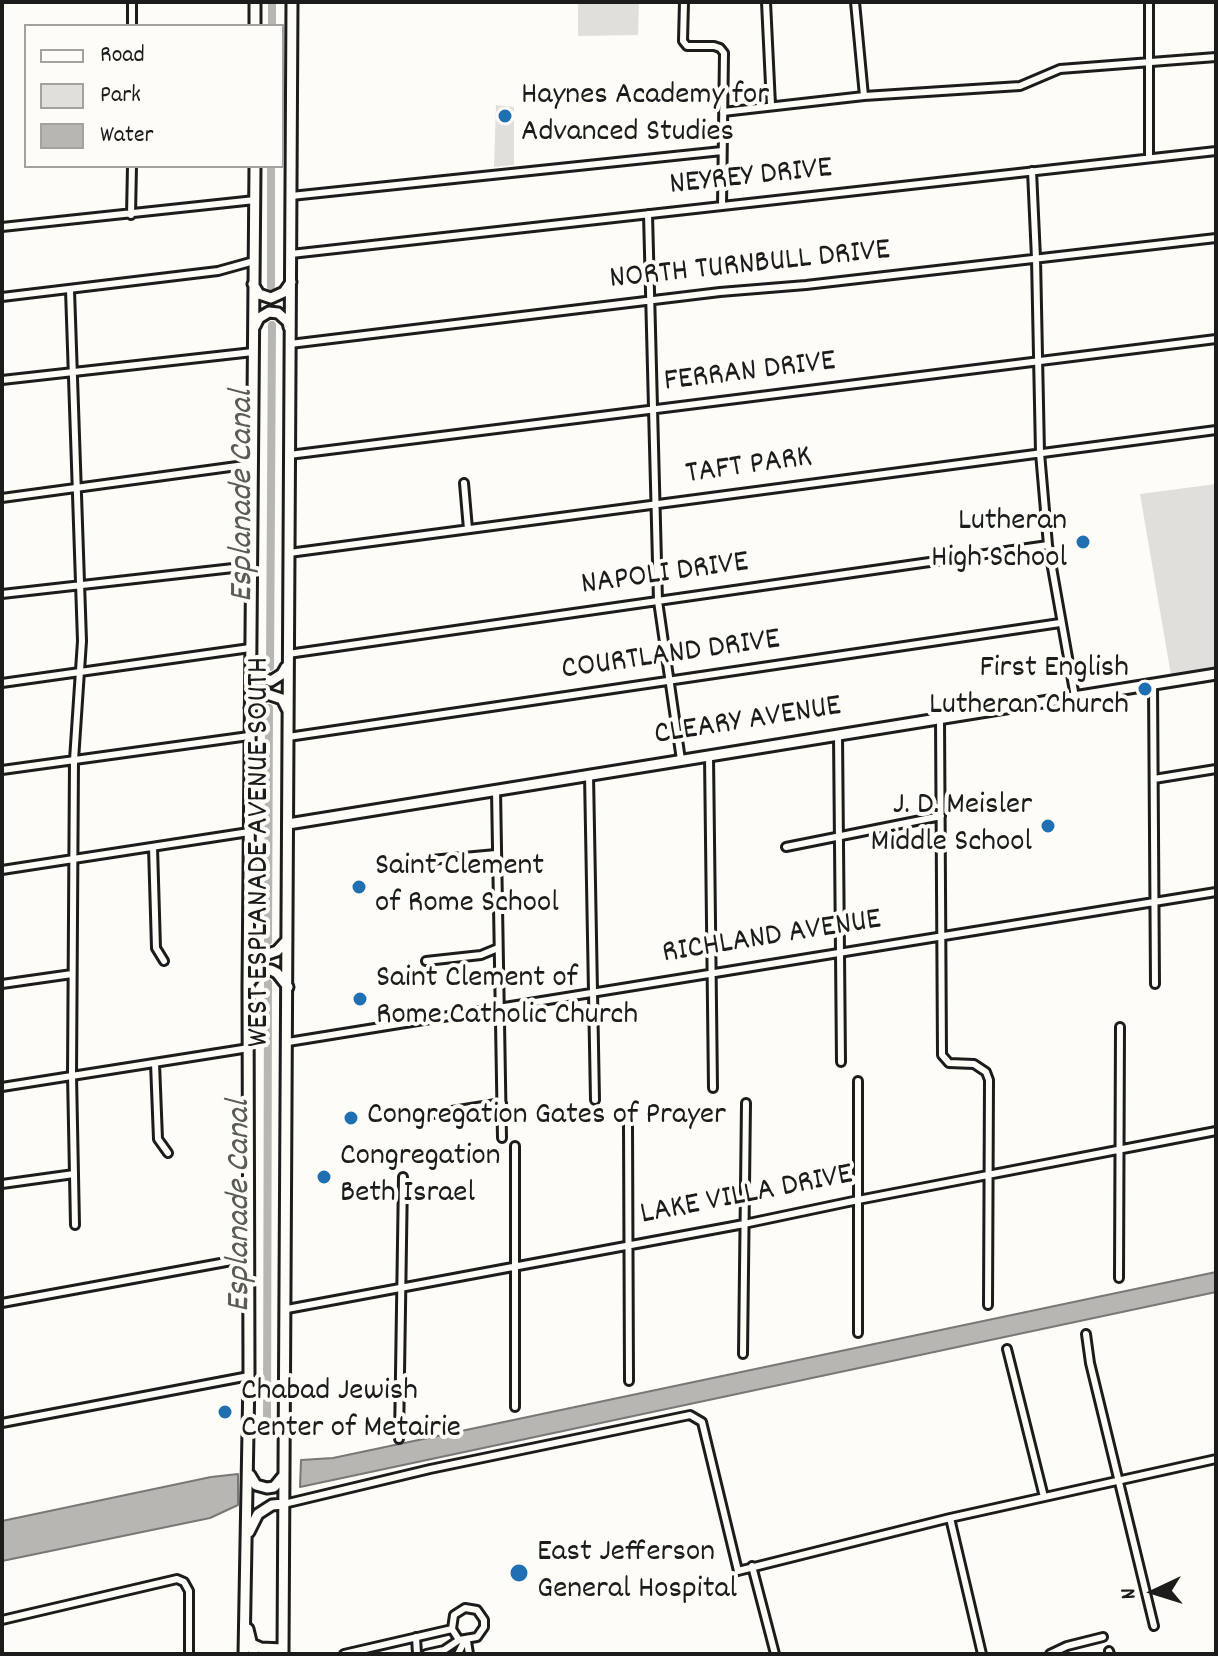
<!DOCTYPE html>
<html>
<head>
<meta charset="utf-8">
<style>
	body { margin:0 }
	#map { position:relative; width:1218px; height:1656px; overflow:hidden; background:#fdfcf7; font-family:Dekko,sans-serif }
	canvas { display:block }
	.frame { position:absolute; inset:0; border:4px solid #1c1c1c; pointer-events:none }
	.legend { position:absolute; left:24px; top:24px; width:260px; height:144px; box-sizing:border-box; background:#fdfcf7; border:2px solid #a3a29f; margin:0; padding:10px 14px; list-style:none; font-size:24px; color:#1c1c1c }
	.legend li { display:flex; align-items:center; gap:16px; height:40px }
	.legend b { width:40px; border:2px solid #a3a29f }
	.north { position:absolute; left:1114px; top:1552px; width:80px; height:80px; -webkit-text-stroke:6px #fdfcf7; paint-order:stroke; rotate:266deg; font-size:22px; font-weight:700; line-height:32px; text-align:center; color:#1c1c1c }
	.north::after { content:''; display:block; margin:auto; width:28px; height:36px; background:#1c1c1c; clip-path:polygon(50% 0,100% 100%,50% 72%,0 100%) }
</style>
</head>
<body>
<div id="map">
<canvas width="1218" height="1656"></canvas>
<div class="frame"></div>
<ul class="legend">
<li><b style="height:10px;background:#fdfcf7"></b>Road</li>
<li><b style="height:22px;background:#e0dfdb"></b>Park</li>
<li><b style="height:22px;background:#b7b6b2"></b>Water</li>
</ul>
<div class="north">N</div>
</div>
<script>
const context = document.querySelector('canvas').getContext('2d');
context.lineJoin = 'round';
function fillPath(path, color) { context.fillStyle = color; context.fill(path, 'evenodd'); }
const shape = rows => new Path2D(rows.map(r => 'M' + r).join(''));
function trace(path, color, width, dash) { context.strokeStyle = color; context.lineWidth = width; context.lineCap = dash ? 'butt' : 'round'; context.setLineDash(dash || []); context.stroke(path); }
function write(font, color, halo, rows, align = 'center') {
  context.font = font + ' Dekko,sans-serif'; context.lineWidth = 8; context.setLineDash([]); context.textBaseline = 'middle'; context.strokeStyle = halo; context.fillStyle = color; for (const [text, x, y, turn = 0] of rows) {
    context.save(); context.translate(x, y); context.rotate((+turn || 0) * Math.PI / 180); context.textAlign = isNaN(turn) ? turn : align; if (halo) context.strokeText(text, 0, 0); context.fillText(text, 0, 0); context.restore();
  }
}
const green = shape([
	[578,2,639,2,638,35,578,36],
	[496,105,514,107,514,165,494,167],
	[1216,484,1216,674,1172,681,1140,494]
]);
const water = shape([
	[1216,1272,1216,1292,300,1487,301,1460,333,1458,1216,1272],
	[238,1474,238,1505,210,1518,2,1561,2,1521,211,1477,238,1474]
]);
const canal = shape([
	[272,26,272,2],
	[271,166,271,286],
	[270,667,272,325],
	[268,941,269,708],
	[267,1430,268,983]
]);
const street = shape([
	[684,2,683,41,687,46,714,46,720,48,724,53,722,206],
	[766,2,771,105],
	[855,2,864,96],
	[132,26,132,2],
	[723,112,864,96,1020,86,1060,69,1216,57],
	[1149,158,1149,2],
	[1032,171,1036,258,1040,453,1048,545,1075,697],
	[291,196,722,151],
	[648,214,658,601,681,760],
	[131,215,132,166],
	[2,227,255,200],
	[291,254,1216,151],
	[70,290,82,641,74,760,72,1075,75,1225],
	[2,297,218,271,254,261],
	[290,344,720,292,806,285,1216,238],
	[2,380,253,352],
	[289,455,1216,339],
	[464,483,468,529],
	[2,498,252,464],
	[289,553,1216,430],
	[2,594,251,566],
	[288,654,1048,545],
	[2,683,250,648],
	[1153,684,1155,984],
	[940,719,942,1055,949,1063,974,1064,986,1072,989,1080,988,1305],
	[838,735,841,1062],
	[288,737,1060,623],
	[709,756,713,1088],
	[2,770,249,736],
	[589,775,595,1100],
	[1154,779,1216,769],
	[496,790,502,1138],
	[153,847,156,948,164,961],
	[786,847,941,816],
	[431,860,496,854],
	[2,870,249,832],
	[426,961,481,955,498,948],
	[2,984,72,974],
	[288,1042,1216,892],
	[155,1063,158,1139,168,1153],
	[858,1081,858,1333],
	[2,1087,249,1048],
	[427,1115,502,1103],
	[628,1125,629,1381],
	[2,1184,74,1174],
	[1119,1278,1120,1027],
	[2,1303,248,1258],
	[287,1309,744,1224,858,1200,1216,1131],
	[1086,1334,1090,1363,1154,1626],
	[1007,1349,1044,1497],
	[743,1354,746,1103],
	[515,1407,515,1146],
	[2,1423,249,1376],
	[399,1439,403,1177],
	[284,1504,430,1469,690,1415,702,1422,738,1571,950,1518,1216,1459],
	[950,1518,982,1654],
	[752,1566,775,1654],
	[2,1620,177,1579,184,1582,189,1591,189,1654],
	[416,1637,417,1654],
	[467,1641,469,1654],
	[1109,1651,1110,1654],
	[344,1654,452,1629],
	[426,1654,444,1650,459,1640,477,1637,484,1627,484,1620,477,1610,465,1608,454,1615,452,1629,459,1640],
	[458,1654,464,1642],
	[1050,1654,1067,1646,1103,1637]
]);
const secondary = shape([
	[255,26,255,2],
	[253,284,259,294,271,298,284,292,291,282],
	[255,326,259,318,269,312,278,313,288,322,289,327],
	[251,664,256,675,271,681,282,674,286,667],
	[250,708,256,700,267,694,282,699,287,709],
	[288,824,1216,674],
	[249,942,256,950,268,954,277,951,287,940],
	[249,983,258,972,271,970,277,973,288,987],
	[250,1475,256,1485,267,1488,274,1487,283,1476],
	[249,1532,258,1514,272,1505,284,1504],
	[248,1629,254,1654],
	[252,1644,261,1648,283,1649],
	[244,1654,249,1376,248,986,255,166],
	[283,1654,292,2]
]);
const markers = [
	[505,116,8,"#1f6fb2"],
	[1083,542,8,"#1f6fb2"],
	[1145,689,8,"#1f6fb2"],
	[1048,826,8,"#1f6fb2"],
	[359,887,8,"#1f6fb2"],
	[360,999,8,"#1f6fb2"],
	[351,1118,8,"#1f6fb2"],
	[324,1177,8,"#1f6fb2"],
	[225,1412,8,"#1f6fb2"],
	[519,1573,10,"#1f6fb2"]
];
const poiNames = [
	["Haynes Academy for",521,98],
	["Advanced Studies",521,135],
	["Lutheran",1067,524,"right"],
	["High School",1067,561,"right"],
	["First English",1129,671,"right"],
	["Lutheran Church",1129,708,"right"],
	["J. D. Meisler",1032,808,"right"],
	["Middle School",1032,845,"right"],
	["Saint Clement",375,869],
	["of Rome School",375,906],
	["Saint Clement of",376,981],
	["Rome Catholic Church",376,1018],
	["Congregation Gates of Prayer",367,1118],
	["Congregation",340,1159],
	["Beth Israel",340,1196],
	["Chabad Jewish",241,1394],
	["Center of Metairie",241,1431],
	["East Jefferson",537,1555],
	["General Hospital",537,1592]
];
const streetNames = [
	["NEYREY DRIVE",751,179,-6],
	["NORTH TURNBULL DRIVE",750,267,-6],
	["FERRAN DRIVE",750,374,-7],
	["TAFT PARK",749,468,-8],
	["NAPOLI DRIVE",665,576,-8],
	["COURTLAND DRIVE",671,657,-8],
	["CLEARY AVENUE",748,723,-9],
	["WEST ESPLANADE AVENUE SOUTH",262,852,-90],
	["RICHLAND AVENUE",772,939,-9],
	["LAKE VILLA DRIVE",747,1197,-11]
];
const waterNames = [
	["Esplanade Canal",245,496,-90],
	["Esplanade Canal",242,1206,-90]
];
fillPath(green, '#e0dfdb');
fillPath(water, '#b7b6b2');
trace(water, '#797876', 2);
trace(canal, '#b7b6b2', 8);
trace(street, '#1c1c1c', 12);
trace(secondary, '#1c1c1c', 15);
trace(street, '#fdfcf7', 6);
trace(secondary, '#fdfcf7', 9);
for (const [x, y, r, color] of markers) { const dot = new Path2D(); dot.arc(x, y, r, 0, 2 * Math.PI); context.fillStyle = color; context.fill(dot); trace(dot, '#fdfcf7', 3); }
write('32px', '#1c1c1c', '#fdfcf7', poiNames, 'left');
write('32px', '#1c1c1c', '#fdfcf7', streetNames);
write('italic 34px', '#5a5a58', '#fdfcf7', waterNames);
</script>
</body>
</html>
